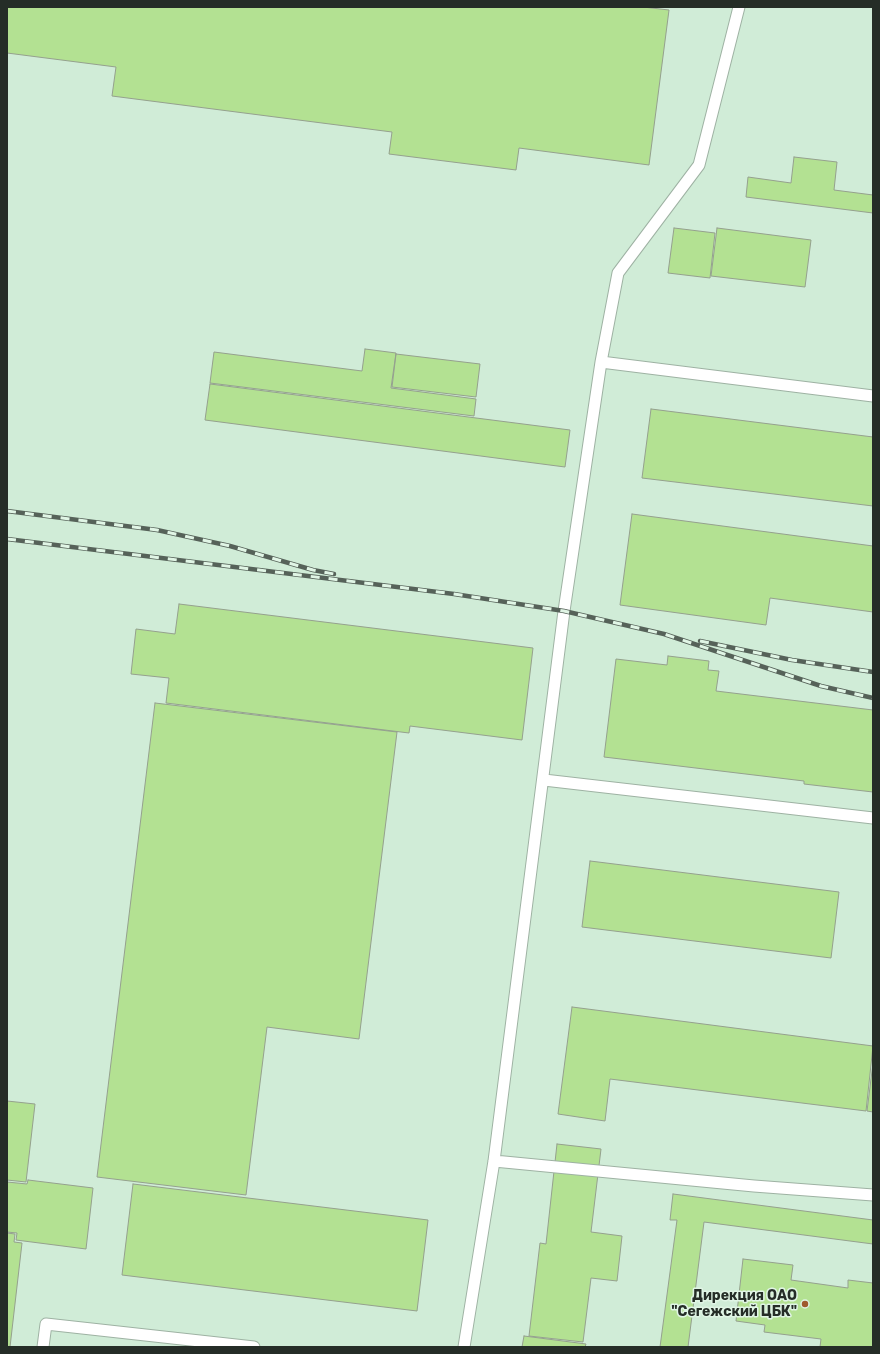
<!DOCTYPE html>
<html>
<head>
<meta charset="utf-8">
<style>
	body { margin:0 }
	#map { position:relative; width:880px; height:1354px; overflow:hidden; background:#e0f5e5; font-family:Rubik,sans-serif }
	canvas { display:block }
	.frame { position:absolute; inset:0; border:8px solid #252d27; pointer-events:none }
</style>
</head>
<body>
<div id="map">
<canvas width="880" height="1354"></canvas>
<div class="frame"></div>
</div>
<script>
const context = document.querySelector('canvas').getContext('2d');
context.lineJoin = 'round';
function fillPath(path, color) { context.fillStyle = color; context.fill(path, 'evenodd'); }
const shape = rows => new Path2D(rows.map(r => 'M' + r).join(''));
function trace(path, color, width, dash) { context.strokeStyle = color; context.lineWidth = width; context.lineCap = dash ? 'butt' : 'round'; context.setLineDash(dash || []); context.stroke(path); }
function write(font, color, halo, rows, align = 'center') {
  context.font = font + ' Rubik,sans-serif'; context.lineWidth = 3; context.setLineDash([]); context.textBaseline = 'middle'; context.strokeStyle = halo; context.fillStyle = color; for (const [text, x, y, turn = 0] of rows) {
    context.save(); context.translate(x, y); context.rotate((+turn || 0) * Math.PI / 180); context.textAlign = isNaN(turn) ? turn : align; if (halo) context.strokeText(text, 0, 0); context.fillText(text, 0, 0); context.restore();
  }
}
const built = shape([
	[7,7,873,7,873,1347,7,1347]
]);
const building = shape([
	[7,7,643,7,669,10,649,165,519,148,516,170,389,154,392,132,112,96,116,67,7,53,7,7],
	[794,157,837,162,834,190,873,195,873,213,746,197,748,177,791,183,794,157],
	[674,228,715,233,710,278,668,273,674,228],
	[717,228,811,240,805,287,711,276,717,228],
	[365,349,396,353,391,388,476,399,474,416,210,383,214,352,362,371,365,349],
	[396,354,480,364,476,397,392,387,396,354],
	[210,384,570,430,565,467,205,420,210,384],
	[651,409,873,437,873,506,642,478,651,409],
	[632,514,873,546,873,612,770,598,766,625,620,605,632,514],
	[179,604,533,648,522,740,410,726,409,733,166,703,169,678,131,674,136,629,175,634,179,604],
	[668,656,709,661,708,670,719,671,716,691,873,710,873,792,804,784,804,781,604,757,616,659,667,665,668,656],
	[155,703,397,732,359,1039,267,1027,246,1195,97,1177,155,703],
	[590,861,839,892,831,958,582,927,590,861],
	[572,1007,873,1046,866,1111,610,1079,605,1121,558,1114,572,1007],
	[873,1063,873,1112,867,1111,873,1063],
	[7,1101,35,1104,26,1182,7,1180,7,1101],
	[557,1144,601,1149,591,1232,622,1236,617,1281,591,1278,583,1342,529,1336,540,1243,546,1244,557,1144],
	[28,1180,93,1188,86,1249,16,1240,17,1233,7,1232,7,1182,27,1184,28,1180],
	[133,1184,428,1220,417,1311,122,1275,133,1184],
	[673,1194,873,1220,873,1244,704,1222,688,1347,660,1347,677,1220,670,1220,673,1194],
	[7,1233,15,1234,14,1242,22,1243,10,1347,7,1347,7,1233],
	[743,1259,793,1265,791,1280,848,1288,848,1280,873,1283,873,1347,820,1347,821,1339,764,1332,765,1325,736,1321,743,1259],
	[524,1336,586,1344,585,1347,522,1347,524,1336]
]);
const service = shape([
	[601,362,618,273,699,165,739,7],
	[544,780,873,818],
	[494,1161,754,1186,873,1195],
	[43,1347,46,1324,254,1347],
	[464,1347,494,1161,564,611,601,362,873,396]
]);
const rail = shape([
	[7,511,157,530,230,546,313,570,334,574],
	[7,539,454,594,564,611,664,634,821,686,873,698],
	[700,641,792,660,873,672]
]);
const markers = [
	[805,1304,4,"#9f5a2e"]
];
const poiNames = [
	["Дирекция ОАО",797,1296],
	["\"Сегежский ЦБК\"",797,1312]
];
fillPath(built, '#d0ecd7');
fillPath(building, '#b3e192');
trace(building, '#95a18e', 1);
trace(service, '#9eb2a3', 13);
trace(service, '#fff', 11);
trace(rail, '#566259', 4.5);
trace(rail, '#e0f5e5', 3, [9]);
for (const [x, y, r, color] of markers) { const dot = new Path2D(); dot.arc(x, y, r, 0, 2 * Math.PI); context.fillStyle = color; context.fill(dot); trace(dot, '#e0f5e5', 1.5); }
write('bold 14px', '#252d27', '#e0f5e5', poiNames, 'right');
</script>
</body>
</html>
